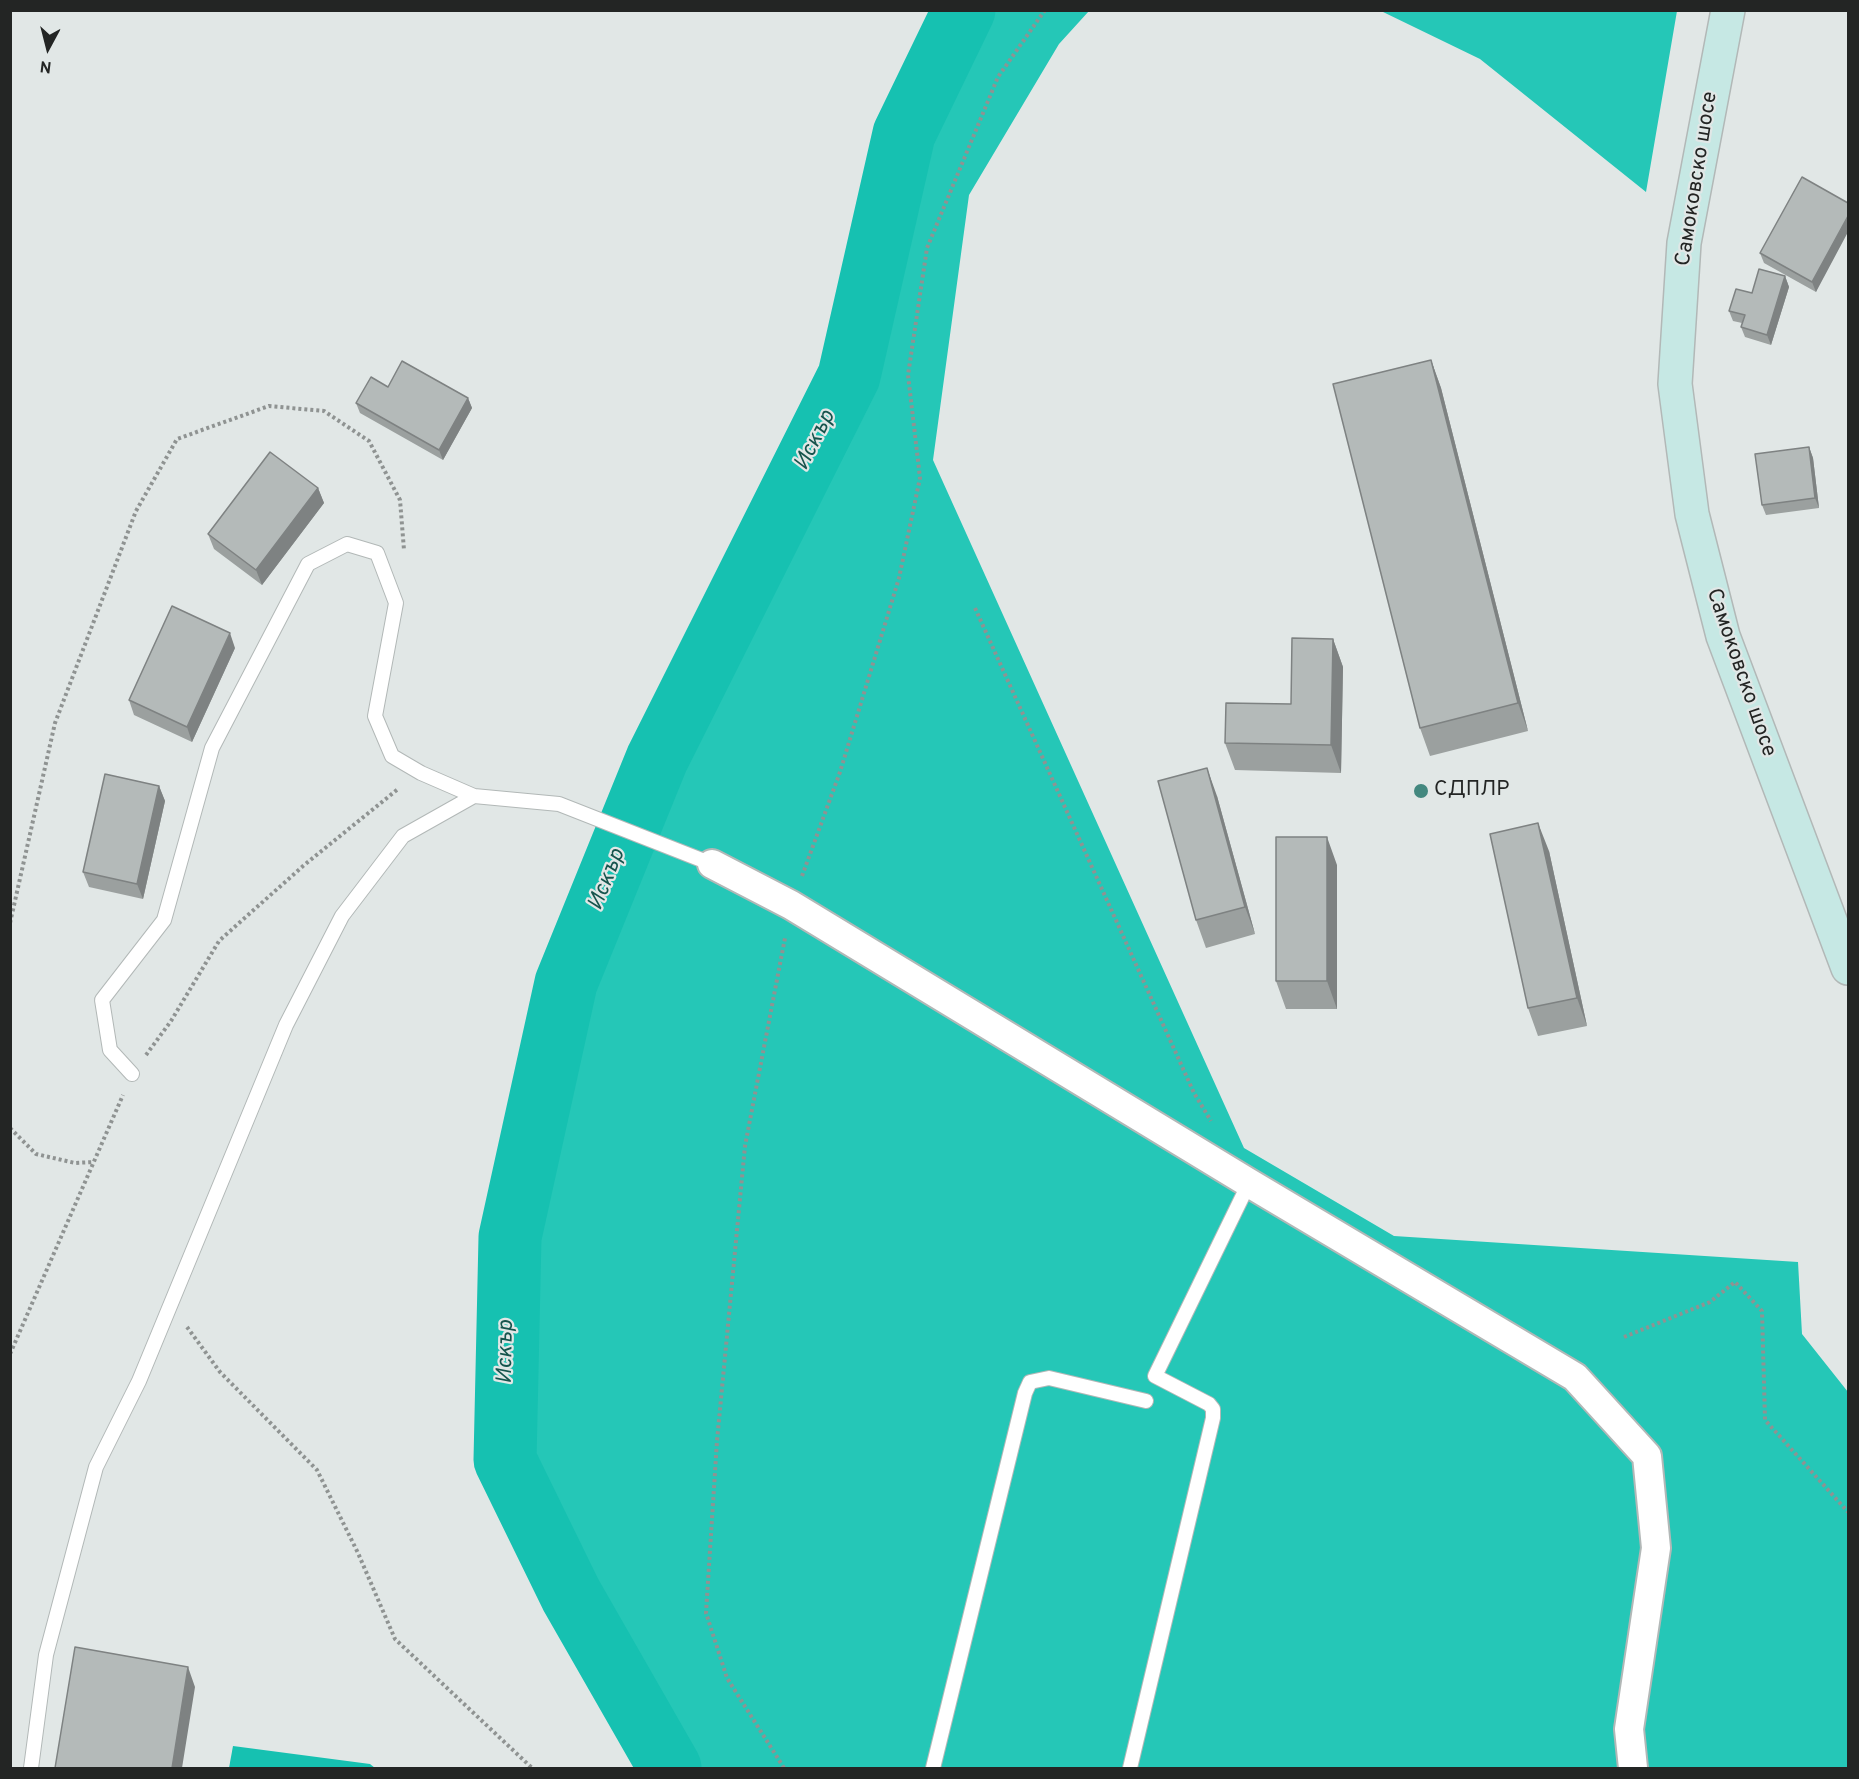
<!DOCTYPE html>
<html>
<head>
<meta charset="utf-8">
<style>
	body { margin:0 }
	#map { position:relative; width:1859px; height:1779px; overflow:hidden; background:#e1e7e6; font-family:Overpass,sans-serif }
	canvas { display:block }
	.frame { position:absolute; inset:0; border:12px solid #232524; pointer-events:none }
	.north { position:absolute; left:18px; top:18px; width:60px; height:60px; -webkit-text-stroke:4px #e1e7e6; paint-order:stroke; rotate:187deg; font-size:16px; font-weight:700; line-height:24px; text-align:center; color:#232524 }
	.north::after { content:''; display:block; margin:auto; width:21px; height:27px; background:#232524; clip-path:polygon(50% 0,100% 100%,50% 72%,0 100%) }
</style>
</head>
<body>
<div id="map">
<canvas width="1859" height="1779"></canvas>
<div class="frame"></div>
<div class="north">N</div>
</div>
<script>
const context = document.querySelector('canvas').getContext('2d');
context.lineJoin = 'round';
function fillPath(path, color) { context.fillStyle = color; context.fill(path, 'evenodd'); }
const shape = rows => new Path2D(rows.map(r => 'M' + r).join(''));
function trace(path, color, width, dash) { context.strokeStyle = color; context.lineWidth = width; context.lineCap = dash ? 'butt' : 'round'; context.setLineDash(dash || []); context.stroke(path); }
function write(font, color, halo, rows, align = 'center') {
  context.font = font + ' Overpass,sans-serif'; context.lineWidth = 4.5; context.setLineDash([]); context.textBaseline = 'middle'; context.strokeStyle = halo; context.fillStyle = color; for (const [text, x, y, turn = 0] of rows) {
    context.save(); context.translate(x, y); context.rotate((+turn || 0) * Math.PI / 180); context.textAlign = isNaN(turn) ? turn : align; if (halo) context.strokeText(text, 0, 0); context.fillText(text, 0, 0); context.restore();
  }
}
const forest = shape([
	[964,11,1089,11,1059,44,969,195,933,460,1244,1148,1394,1236,1798,1262,1802,1334,1848,1392,1848,1768,670,1768,571,1595,505,1460,510,1237,566,983,657,759,849,376,904,134],
	[1381,11,1677,11,1646,192,1480,59]
]);
const water = shape([
	[233,1746,370,1764,375,1768,229,1768]
]);
const river = shape([
	[670,1768,571,1595,505,1460,510,1237,566,983,657,759,849,376,904,134,964,10]
]);
const path = shape([
	[975,608,1194,1093,1211,1121],
	[802,876,840,772,899,578,920,478,908,375,927,248,998,77,1045,10],
	[10,923,55,723,136,511,177,439,269,406,324,411,369,441,400,500,404,550],
	[146,1055,171,1021,219,941,303,866,398,789],
	[10,1128,36,1154,75,1163,94,1162],
	[187,1327,220,1372,317,1470,358,1553,395,1639,532,1768],
	[1624,1337,1710,1302,1735,1282,1762,1311,1765,1420,1848,1512],
	[10,1354,123,1095],
	[784,1768,727,1678,706,1613,717,1441,745,1146,785,938]
]);
const service = shape([
	[132,1074,110,1050,102,1000,164,920,212,748,308,564,347,544,377,553,396,603,375,716,392,756,421,773,474,796],
	[31,1768,46,1655,96,1467,139,1381,286,1025,342,916,403,836,474,796,559,804,712,864],
	[933,1768,1025,1393,1030,1382,1049,1378,1146,1401],
	[1130,1768,1213,1418,1213,1409,1209,1404,1155,1376,1249,1183]
]);
const minor = shape([
	[712,864,791,905,1249,1183,1575,1377,1647,1456,1656,1548,1629,1729,1633,1768]
]);
const secondary = shape([
	[1728,10,1684,243,1675,384,1692,514,1723,636,1848,968]
]);
const wall = shape([
	[1848,203,1816,292,1764,263,1760,253],
	[1785,276,1789,287,1771,345,1745,337,1741,327,1742,323,1733,321,1729,311,1752,293],
	[1431,360,1441,388,1528,731,1430,756,1420,728],
	[388,387,468,398,472,408,443,460,360,413,356,403],
	[1809,447,1813,458,1819,508,1766,515,1762,505],
	[318,488,324,503,262,585,214,549,208,534],
	[1333,639,1343,667,1341,773,1235,770,1225,743,1291,704],
	[235,648,192,742,134,715,129,700],
	[159,786,165,801,143,899,89,887,83,872],
	[1217,796,1255,934,1206,948,1196,920],
	[1549,851,1587,1026,1538,1036,1528,1008],
	[1337,865,1337,1009,1286,1009,1276,981]
]);
const shadedWall = shape([
	[1848,216,1848,232,1816,292,1812,282],
	[1785,276,1789,287,1771,345,1767,335],
	[1431,360,1441,388,1528,731,1518,703],
	[468,398,472,408,443,460,439,450],
	[1809,447,1813,458,1819,508,1815,498],
	[318,488,324,503,262,585,256,570],
	[230,633,235,648,192,742,187,727],
	[1333,639,1343,667,1341,773,1331,745],
	[1207,768,1217,796,1255,934,1245,907],
	[159,786,165,801,143,899,137,884],
	[1538,823,1549,851,1587,1026,1577,998],
	[1327,837,1337,865,1337,1009,1327,981],
	[188,1667,195,1687,182,1768,172,1768]
]);
const building = shape([
	[1802,177,1848,203,1848,216,1812,282,1760,253,1802,177],
	[1759,269,1785,276,1767,335,1741,327,1745,315,1729,311,1736,289,1752,293,1759,269],
	[1431,360,1518,703,1420,728,1333,384,1431,360],
	[402,361,468,398,439,450,356,403,371,377,388,387,402,361],
	[1809,447,1815,498,1762,505,1755,454,1809,447],
	[270,452,318,488,256,570,208,534,270,452],
	[172,606,230,633,187,727,129,700,172,606],
	[1292,638,1333,639,1331,745,1225,743,1226,703,1291,704,1292,638],
	[1207,768,1245,907,1196,920,1158,781,1207,768],
	[105,774,159,786,137,884,83,872,105,774],
	[1538,823,1577,998,1528,1008,1490,834,1538,823],
	[1276,837,1327,837,1327,981,1276,981,1276,837],
	[75,1647,188,1667,172,1768,55,1768,75,1647]
]);
const markers = [
	[1421,791,8,"#43887f"]
];
const streetNames = [
	["Самоковско шосе",1698,179,-81],
	["Самоковско шосе",1740,673,71]
];
const poiNames = [
	["СДПЛР",1434,791]
];
const waterNames = [
	["Искър",816,441,-63],
	["Искър",608,880,-68],
	["Искър",507,1352,-89]
];
fillPath(forest, '#25c7b7');
fillPath(water, '#16c1b1');
trace(river, '#16c1b1', 63);
trace(service, '#b2b8b7', 16);
trace(minor, '#b2b8b7', 32);
trace(secondary, '#b2b8b7', 36);
trace(path, '#8f9392', 4, [3, 3]);
trace(service, '#fff', 14);
trace(minor, '#fff', 28);
trace(secondary, '#c6e8e4', 33);
fillPath(wall, '#9ba09f');
fillPath(shadedWall, '#7e8282');
fillPath(building, '#b4bab9');
trace(building, '#7e8282', 1.5);
for (const [x, y, r, color] of markers) { const dot = new Path2D(); dot.arc(x, y, r, 0, 2 * Math.PI); context.fillStyle = color; context.fill(dot); trace(dot, '#e1e7e6', 2); }
write('21px', '#232524', '#e1e7e6', streetNames);
write('21px', '#232524', '#e1e7e6', poiNames, 'left');
write('italic 22px', '#16544d', '#e1e7e6', waterNames);
</script>
</body>
</html>
